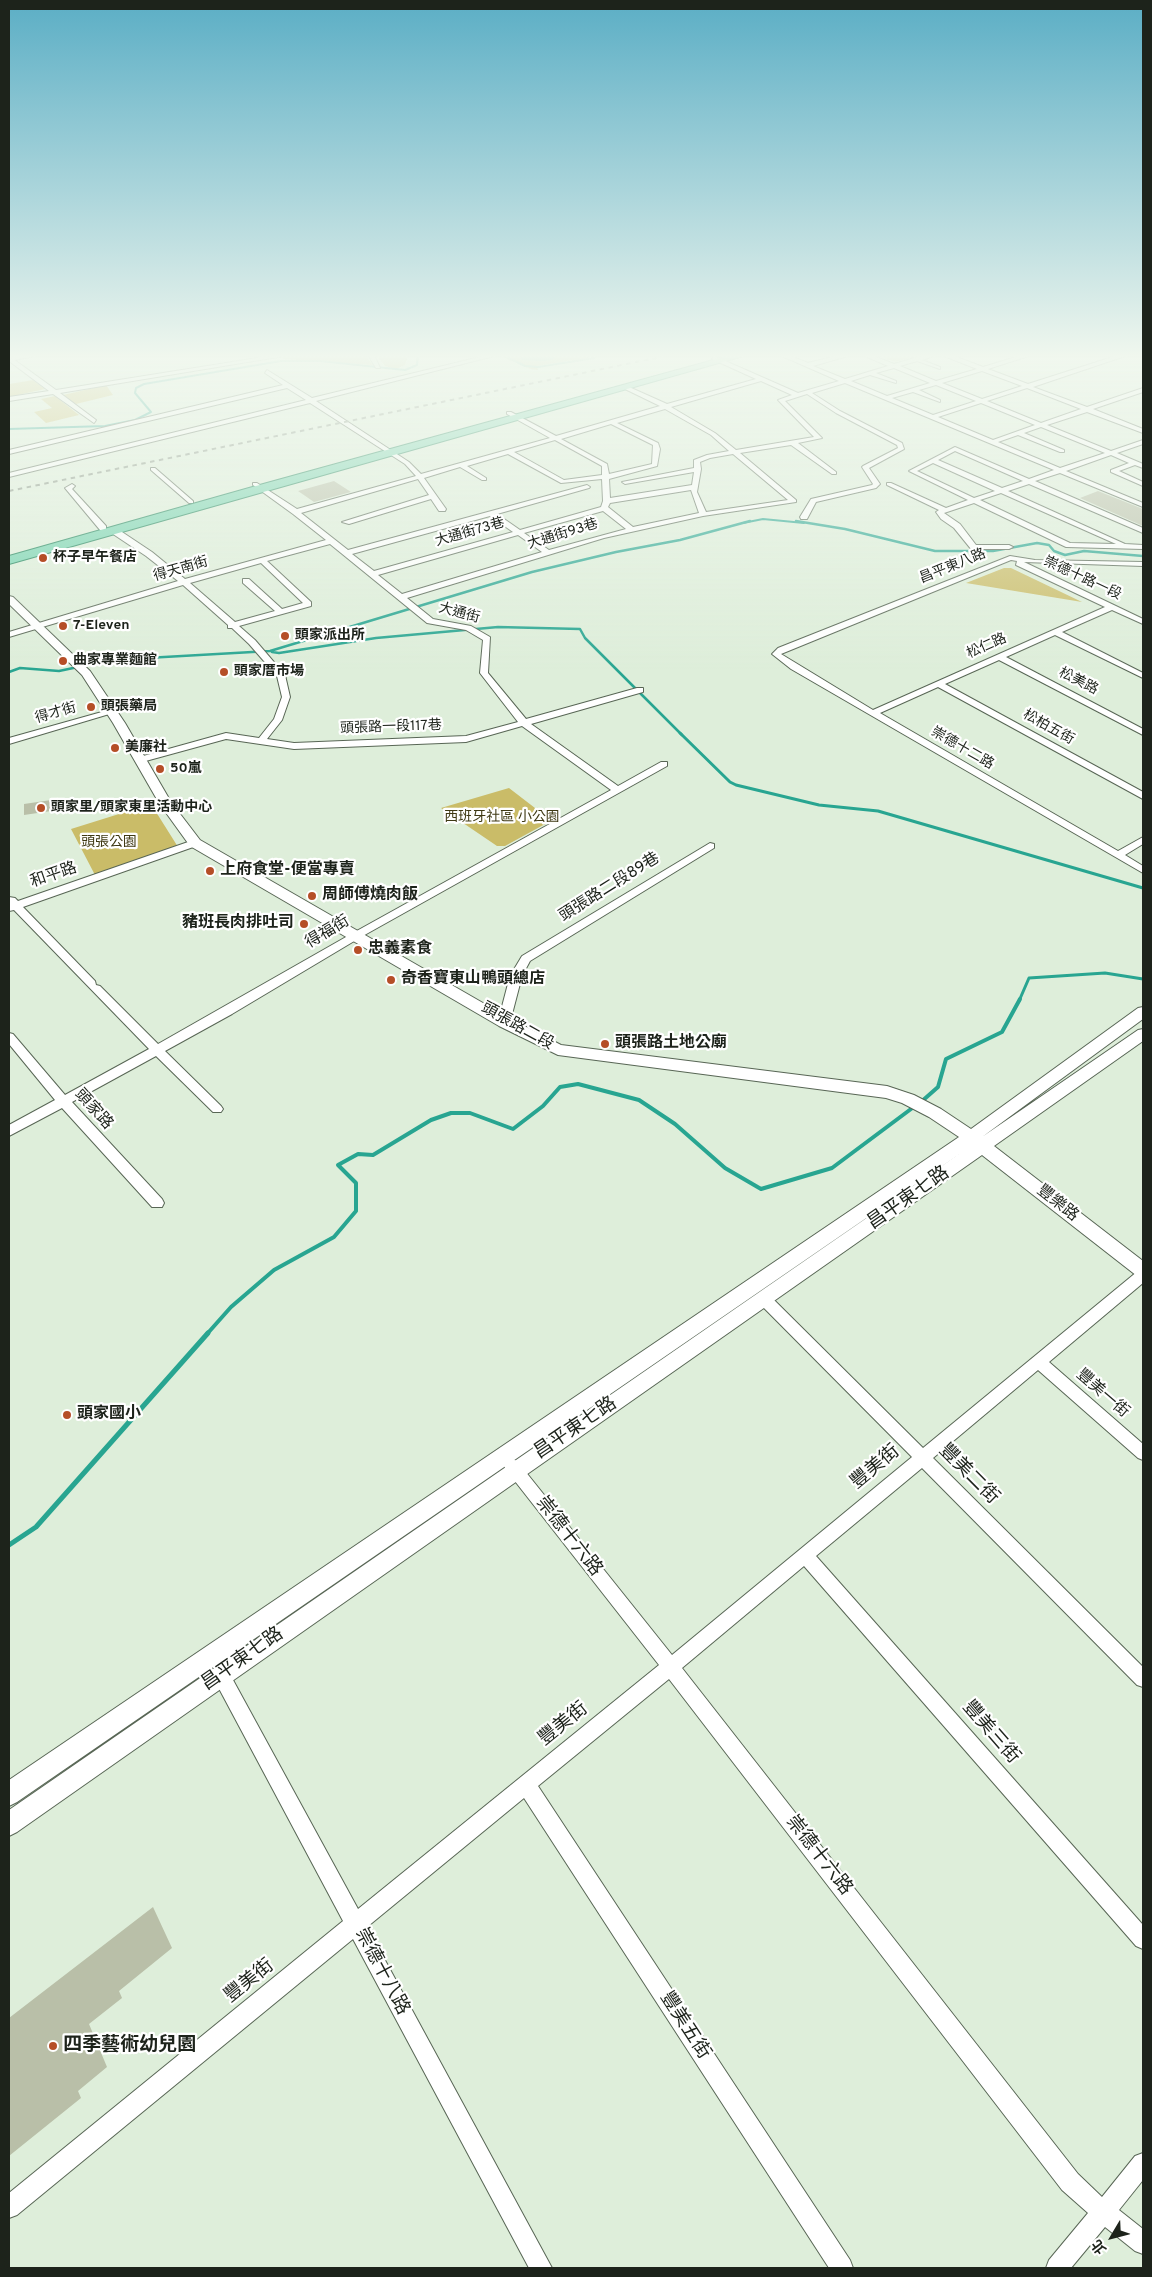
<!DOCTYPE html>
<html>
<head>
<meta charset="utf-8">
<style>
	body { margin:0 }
	#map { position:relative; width:1152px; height:2277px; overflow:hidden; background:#deeeda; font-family:Overpass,"Noto Sans TC",sans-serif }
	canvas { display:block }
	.frame { position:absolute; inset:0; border:10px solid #1d231b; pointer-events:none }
	.north { position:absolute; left:1087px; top:2212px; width:50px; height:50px; -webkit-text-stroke:4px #fff; paint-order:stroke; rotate:233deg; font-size:14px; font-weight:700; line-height:20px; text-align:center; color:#1d231b }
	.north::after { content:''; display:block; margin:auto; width:18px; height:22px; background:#1d231b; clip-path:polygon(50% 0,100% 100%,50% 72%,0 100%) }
</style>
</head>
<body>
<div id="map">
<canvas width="1152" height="2277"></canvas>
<div class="frame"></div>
<div class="north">北</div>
</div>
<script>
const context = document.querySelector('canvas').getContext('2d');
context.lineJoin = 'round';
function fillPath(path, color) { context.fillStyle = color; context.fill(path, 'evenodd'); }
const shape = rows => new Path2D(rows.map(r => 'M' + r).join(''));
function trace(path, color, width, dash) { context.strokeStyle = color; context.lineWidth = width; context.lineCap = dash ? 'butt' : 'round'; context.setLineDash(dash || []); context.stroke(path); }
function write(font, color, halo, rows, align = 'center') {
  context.font = font + ' Overpass,"Noto Sans TC",sans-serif'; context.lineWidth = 4.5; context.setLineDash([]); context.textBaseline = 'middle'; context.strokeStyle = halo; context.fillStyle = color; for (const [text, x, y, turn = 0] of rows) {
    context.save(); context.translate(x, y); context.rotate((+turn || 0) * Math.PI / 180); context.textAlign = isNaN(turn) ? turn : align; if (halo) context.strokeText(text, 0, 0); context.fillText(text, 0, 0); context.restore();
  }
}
const green = shape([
	[307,353,363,353,373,365,284,359,283,357],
	[375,353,409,353,405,365,396,369,385,366],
	[508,353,597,353,591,357,536,366,538,370,531,369,498,355],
	[872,353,928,353,895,362],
	[33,380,45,389,9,397,9,384],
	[106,385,113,395,76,404,63,395],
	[55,396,79,415,46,423,34,412,52,408,41,399],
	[1004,568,1011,568,1082,602,966,583],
	[509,788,548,818,547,823,505,846,497,846,441,808],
	[151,804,178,847,95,875,71,829]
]);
const water = shape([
	[559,353,558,356,551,360,542,361,522,360,519,354]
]);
const streamFar4 = shape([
	[499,353,525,366,538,367,594,358,599,353],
	[9,429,105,426,135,420,151,412,135,393,136,388,144,384,281,361,320,361,405,370,417,365,418,353],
	[743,523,763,519,804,523]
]);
const streamFar3 = shape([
	[796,521,845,529,935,551,993,551,1037,543,1049,545,1054,551,1065,555,1084,551,1143,556],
	[272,652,279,653,376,638,498,627,580,629,585,638,682,735],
	[129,659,270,651,532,572,616,552,680,540,750,521],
	[9,672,20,668,59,671,78,667]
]);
const streamFar2 = shape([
	[680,733,730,782,736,785,819,805,878,811,1143,888],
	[1019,1001,1029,978,1105,973,1143,979]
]);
const streamFar1 = shape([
	[921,1102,938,1087,946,1059,1002,1032,1020,999],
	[207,1334,231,1307,274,1270,334,1237,356,1211,356,1183,338,1165,358,1154,373,1155,431,1120,451,1113,470,1113,513,1129,543,1106,560,1087,578,1084,639,1100,675,1124,725,1168,761,1189,832,1168,915,1106]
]);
const stream = shape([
	[9,1545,36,1527,208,1333]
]);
const building = shape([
	[334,481,351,492,314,502,298,491],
	[1098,491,1143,509,1143,526,1080,498],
	[58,799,58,810,24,815,24,804],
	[153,1907,172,1948,119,1991,122,1998,89,2024,107,2067,78,2091,81,2098,9,2156,9,2018]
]);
const minor = shape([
	[289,353,302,353,60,393,96,420,94,423,53,394,9,401,9,397,49,391,9,361,9,356,56,390,289,353],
	[367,353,373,353,380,368,376,368,367,353],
	[496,353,506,353,316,401,409,462,421,474,550,438,507,414,507,412,511,412,556,436,660,406,625,389,625,387,629,387,667,404,756,379,712,359,714,356,798,393,839,381,775,353,783,353,808,363,849,353,858,353,813,366,845,379,888,366,858,353,866,353,894,364,932,353,946,353,983,367,1029,353,1038,353,988,369,1028,384,1125,353,1134,353,1033,387,1087,407,1143,388,1143,392,1093,409,1143,429,1143,433,1087,412,1047,425,1111,451,1143,440,1143,444,1117,453,1143,464,1143,468,1135,465,1119,471,1143,482,1143,486,1111,472,1111,470,1129,463,1111,455,1066,471,1143,503,1143,507,1060,473,1035,481,1143,528,1143,533,1029,484,1008,491,1125,544,1143,545,1143,549,1066,547,974,503,944,513,960,524,976,545,1009,545,1013,547,1009,549,971,549,954,528,941,519,936,512,939,510,887,485,887,483,891,483,946,508,968,500,909,471,955,447,1029,479,1054,470,845,383,812,393,840,411,902,443,904,449,869,468,880,484,876,488,816,502,807,519,801,519,800,517,811,499,872,485,873,484,862,467,863,466,898,448,897,445,836,413,807,394,785,401,822,438,798,443,836,472,836,474,832,474,791,445,740,453,796,500,796,502,703,516,604,538,407,598,433,619,471,626,490,637,488,673,526,719,637,688,643,688,643,692,531,724,618,786,661,762,667,762,667,766,361,937,232,1014,165,1051,221,1106,223,1109,221,1112,213,1112,156,1056,72,1102,162,1199,164,1203,162,1207,152,1207,62,1108,9,1136,9,1125,55,1100,9,1044,9,1033,13,1034,65,1095,149,1049,14,910,9,911,9,897,15,898,18,901,191,841,199,841,199,845,23,907,95,981,96,985,100,986,158,1044,353,933,611,790,522,726,466,742,294,749,226,739,142,762,136,762,136,758,226,733,259,738,274,719,282,697,277,676,249,644,232,628,228,628,228,625,183,585,9,637,9,632,178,581,146,556,110,532,110,528,116,528,152,552,185,579,326,540,293,514,253,485,253,483,257,483,297,509,416,476,405,464,310,403,9,477,9,473,306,400,287,388,9,454,9,450,283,385,265,373,267,370,312,398,496,353],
	[939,354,977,369,936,381,900,366,917,361,940,369,940,367,922,360,939,354],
	[894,368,930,383,887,396,851,381,870,375,896,383,896,381,876,373,894,368],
	[982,371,1022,386,982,399,942,383,982,371],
	[761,381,792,395,778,400,814,437,736,450,715,433,671,407,761,381],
	[936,385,976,401,933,415,892,398,913,392,940,402,940,400,919,390,936,385],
	[1027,388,1081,409,1041,423,987,401,1027,388],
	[981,403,1035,425,993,440,938,417,981,403],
	[665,409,711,435,729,451,707,455,694,460,694,468,622,482,625,484,694,472,692,485,610,498,609,479,657,466,660,449,658,443,617,423,665,409],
	[611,424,653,445,652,464,609,474,607,464,561,439,611,424],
	[1041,427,1105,453,1060,468,998,442,1018,435,1060,452,1064,452,1064,450,1024,433,1041,427],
	[555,440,602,466,602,475,564,480,514,452,555,440],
	[955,451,1023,481,1002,488,938,460,955,451],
	[508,454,561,483,602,479,603,501,601,507,520,530,497,514,589,488,590,487,587,485,348,550,301,513,418,479,429,495,342,522,349,524,431,499,439,511,445,511,446,509,424,478,460,467,482,480,486,480,486,478,467,466,508,454],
	[733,454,788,500,706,512,697,492,701,469,700,462,710,458,733,454],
	[933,463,995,491,974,498,917,471,933,463],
	[691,490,699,513,633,527,608,507,610,503,691,490],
	[1001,493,1116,544,1070,543,980,500,1001,493],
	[603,511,626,529,549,550,524,533,603,511],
	[490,516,513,532,374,571,352,554,490,516],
	[518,535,542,552,402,594,378,575,518,535],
	[330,544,427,623,466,630,483,640,480,673,518,722,466,736,294,743,267,739,282,720,290,697,285,675,255,640,239,626,311,606,311,602,267,561,330,544],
	[261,563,303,603,282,609,249,579,243,579,243,583,275,611,235,622,190,583,261,563],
	[1139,353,1143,353,1143,355,1140,354,1139,353],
	[151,468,155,468,193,501,193,503,189,503,151,470,151,468],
	[72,484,75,486,72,489,106,526,106,530,100,530,65,488,72,484],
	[1010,556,1035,560,1143,562,1143,566,1024,562,1143,619,1143,624,1112,610,1062,632,1143,673,1143,678,1055,635,1006,657,1143,729,1143,735,999,660,945,684,1143,792,1143,799,938,687,880,713,1118,851,1143,837,1143,844,1125,855,1143,866,1143,873,791,669,772,654,778,648,1010,556],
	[1011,560,1017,561,1016,565,1105,607,873,710,781,654,1011,560],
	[109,710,116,712,9,744,9,738,109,710],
	[710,843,714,844,714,848,530,961,522,976,510,1022,508,1025,500,1025,498,1022,510,976,522,956,710,843],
	[1143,1269,1143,1283,1049,1362,1143,1444,1143,1460,1138,1458,1038,1370,933,1458,1143,1667,1143,1687,1137,1685,922,1468,816,1556,1143,1925,1143,1949,1136,1946,804,1566,682,1668,1078,2174,1102,2197,1135,2156,1143,2153,1143,2180,1119,2210,1143,2229,1143,2254,1135,2251,1105,2227,1071,2268,1046,2268,1049,2260,1088,2213,1062,2190,669,1679,538,1786,850,2260,853,2268,829,2268,524,1798,367,1927,552,2268,529,2268,353,1939,17,2215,9,2218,9,2193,343,1921,215,1681,212,1675,215,1669,221,1666,227,1669,358,1909,659,1665,507,1471,504,1466,507,1461,512,1459,517,1461,672,1655,912,1457,760,1304,758,1300,760,1296,765,1294,770,1296,923,1448,1138,1271,1143,1269]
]);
const tertiary = shape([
	[33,353,50,353,9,361,9,357,33,353],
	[9,596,13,597,90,671,125,723,171,802,200,840,509,1018,561,1045,887,1086,914,1095,941,1109,971,1129,1138,1008,1143,1007,1143,1019,982,1137,1138,1030,1143,1029,1143,1041,994,1146,1143,1261,1143,1278,1137,1276,982,1155,17,1832,9,1836,9,1810,971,1146,17,1802,9,1806,9,1780,959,1137,929,1117,902,1103,886,1098,558,1055,499,1026,190,846,159,803,113,723,82,675,9,604,9,596]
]);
const primary = shape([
	[739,353,754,353,9,564,9,556,256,486,739,353]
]);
const rail = shape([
	[9,491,680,353]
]);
const markers = [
	[43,558,5,"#b54e27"],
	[63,626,5,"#b54e27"],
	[285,636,5,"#b54e27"],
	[63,661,5,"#b54e27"],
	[224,672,5,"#b54e27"],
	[91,707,5,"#b54e27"],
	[115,748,5,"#b54e27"],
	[160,769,5,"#b54e27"],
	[41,808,5,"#b54e27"],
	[210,871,5,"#b54e27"],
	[312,896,5,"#b54e27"],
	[304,924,5,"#b54e27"],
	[358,950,5,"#b54e27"],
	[391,980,5,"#b54e27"],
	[605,1044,5,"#b54e27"],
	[67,1415,5,"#b54e27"],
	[53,2046,5,"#b54e27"]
];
const farStreetnames = [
	["大通街73巷",470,533,-16],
	["大通街93巷",563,535,-17],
	["昌平東八路",953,567,-22],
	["得天南街",181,570,-16],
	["崇德十路一段",1082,579,25],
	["大通街",459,614,15],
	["松仁路",987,647,-24],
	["松美路",1078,682,27],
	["得才街",56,714,-16],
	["頭張路一段117巷",391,728,-2],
	["松柏五街",1048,728,29],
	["崇德十二路",962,749,30]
];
const farPoinames = [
	["杯子早午餐店",53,558],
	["7-Eleven",73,626],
	["頭家派出所",295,636],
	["曲家專業麵館",73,661],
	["頭家厝市場",234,672],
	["頭張藥局",101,707],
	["美廉社",125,748],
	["50嵐",170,769],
	["頭家里/頭家東里活動中心",51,808]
];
const farParknames = [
	["西班牙社區 小公園",502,818],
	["頭張公園",109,843]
];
const poiNames = [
	["上府食堂-便當專賣",220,871],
	["周師傅燒肉飯",322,896],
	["豬班長肉排吐司",294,924,"right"],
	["忠義素食",368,950],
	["奇香寶東山鴨頭總店",401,980],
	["頭張路土地公廟",615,1044],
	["頭家國小",77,1415]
];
const streetNames = [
	["和平路",54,876,-19],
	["頭張路二段89巷",610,888,-32],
	["得福街",328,933,-31],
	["頭張路二段",517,1027,29],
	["頭家路",93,1110,48],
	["豐樂路",1057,1204,38],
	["豐美一街",1102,1394,41]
];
const nearStreetnames = [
	["昌平東七路",909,1199,-35],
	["昌平東七路",576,1429,-34],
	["豐美街",876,1468,-40],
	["豐美二街",968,1475,45],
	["崇德十六路",568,1537,52],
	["昌平東七路",243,1660,-35],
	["豐美街",564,1725,-39],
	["豐美三街",990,1733,49],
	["崇德十六路",818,1856,52],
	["崇德十八路",381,1972,62],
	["豐美街",250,1982,-39],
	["豐美五街",684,2026,57]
];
const nearPoinames = [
	["四季藝術幼兒園",63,2046]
];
fillPath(green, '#cabc68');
fillPath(water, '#28a591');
trace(streamFar4, '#28a591', 2);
trace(streamFar3, '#28a591', 2.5);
trace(streamFar2, '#28a591', 3);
trace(streamFar1, '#28a591', 4);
trace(stream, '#28a591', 5);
fillPath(building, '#b9bfa8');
trace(minor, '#586655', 2);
trace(tertiary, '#586655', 2);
trace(primary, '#1a8157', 2);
fillPath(minor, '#fff');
fillPath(tertiary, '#fff');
fillPath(primary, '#74d2ae');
trace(rail, '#859082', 2, [4.5, 4.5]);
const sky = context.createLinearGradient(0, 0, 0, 672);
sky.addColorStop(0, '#5baec5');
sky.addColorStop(0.53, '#f0f7ee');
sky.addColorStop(1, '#f0f7ee00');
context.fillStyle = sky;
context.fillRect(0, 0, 1152, 672);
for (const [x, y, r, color] of markers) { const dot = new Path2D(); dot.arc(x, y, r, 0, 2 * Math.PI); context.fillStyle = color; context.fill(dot); trace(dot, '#fff', 2); }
write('14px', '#1d231b', '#fff', farStreetnames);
write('bold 14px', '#1d231b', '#fff', farPoinames, 'left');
write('14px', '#3f3914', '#fff', farParknames);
write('bold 16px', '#1d231b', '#fff', poiNames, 'left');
write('16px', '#1d231b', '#fff', streetNames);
write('19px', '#1d231b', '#fff', nearStreetnames);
write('bold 19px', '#1d231b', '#fff', nearPoinames, 'left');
</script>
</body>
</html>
